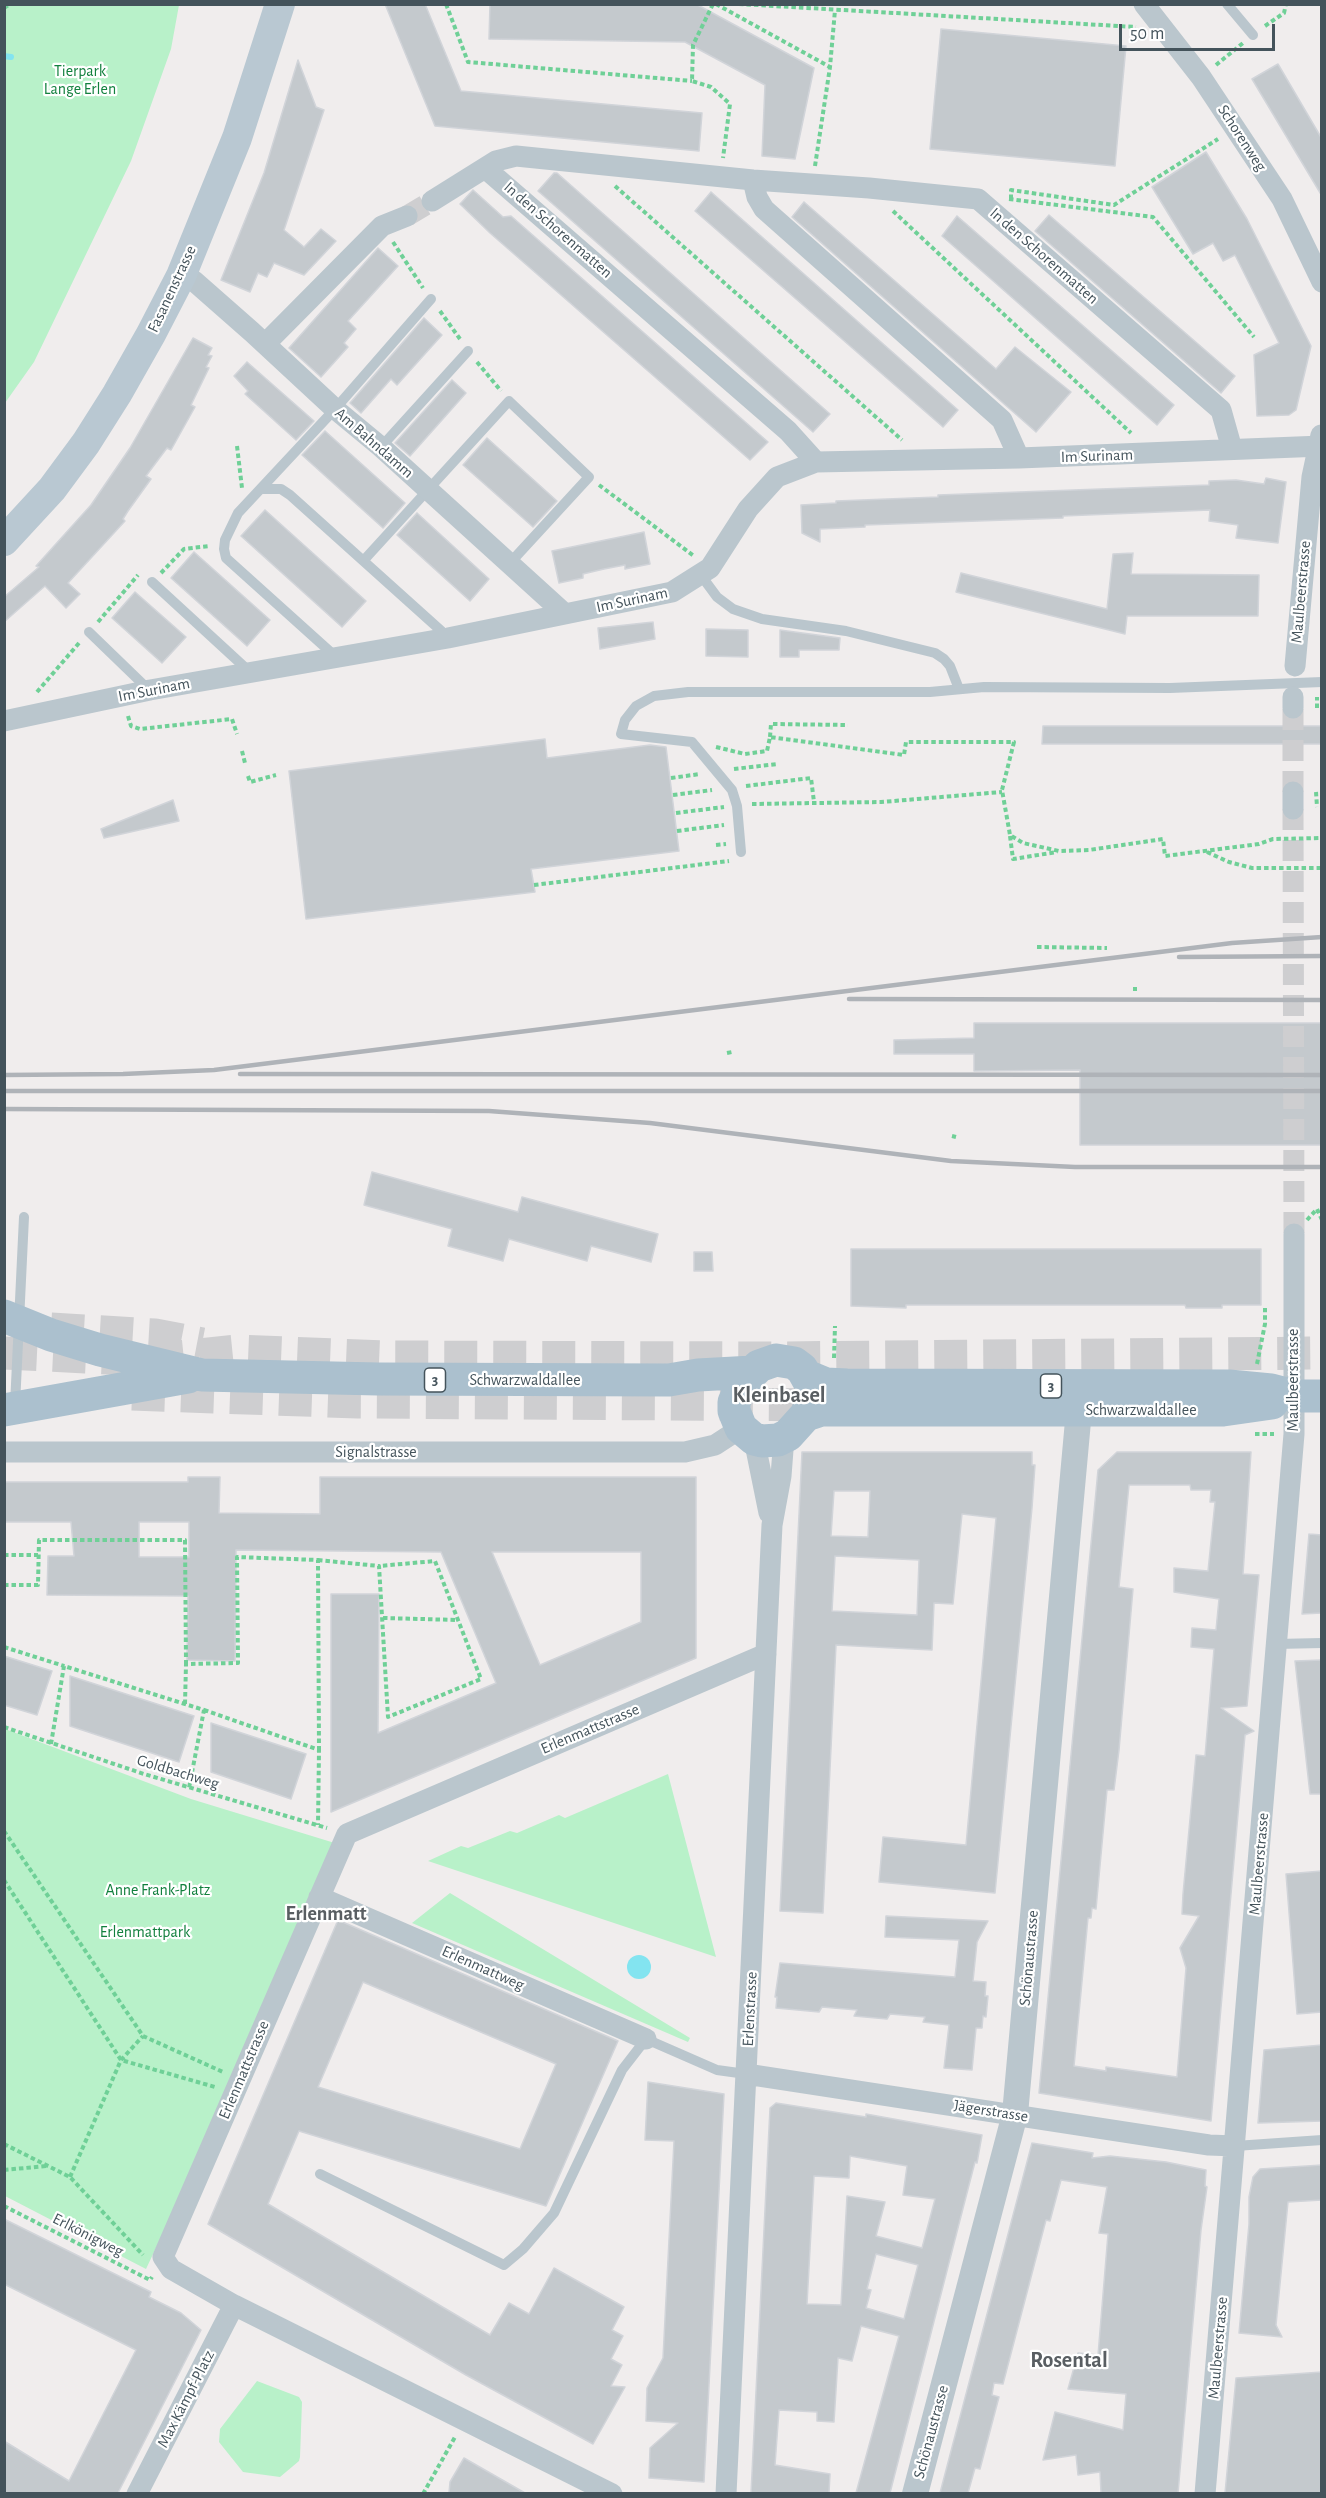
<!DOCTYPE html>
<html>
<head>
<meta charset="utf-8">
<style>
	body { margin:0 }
	#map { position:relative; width:1326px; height:2498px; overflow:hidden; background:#f0eded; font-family:"Alegreya Sans",sans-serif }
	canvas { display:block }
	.frame { position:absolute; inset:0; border:6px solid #44535b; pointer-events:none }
	.scale { position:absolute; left:1119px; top:24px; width:156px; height:27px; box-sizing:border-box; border:3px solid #44535b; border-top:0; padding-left:8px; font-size:18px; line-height:21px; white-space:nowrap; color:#44535b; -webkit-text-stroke:4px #fff; paint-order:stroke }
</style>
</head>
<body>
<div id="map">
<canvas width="1326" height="2498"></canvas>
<div class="frame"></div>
<div class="scale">50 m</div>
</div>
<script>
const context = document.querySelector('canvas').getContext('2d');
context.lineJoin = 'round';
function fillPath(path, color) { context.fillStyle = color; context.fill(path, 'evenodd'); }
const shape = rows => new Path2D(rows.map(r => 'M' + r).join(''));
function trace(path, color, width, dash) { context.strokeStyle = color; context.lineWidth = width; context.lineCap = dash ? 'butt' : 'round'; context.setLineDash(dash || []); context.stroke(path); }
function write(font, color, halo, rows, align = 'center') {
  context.font = font + ' "Alegreya Sans",sans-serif'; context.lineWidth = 4.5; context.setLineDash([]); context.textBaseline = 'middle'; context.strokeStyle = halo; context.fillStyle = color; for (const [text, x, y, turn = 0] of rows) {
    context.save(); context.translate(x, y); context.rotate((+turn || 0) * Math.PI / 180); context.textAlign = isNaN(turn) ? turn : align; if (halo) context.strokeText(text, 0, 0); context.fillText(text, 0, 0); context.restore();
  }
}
const green = shape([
	[5,4,179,5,171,49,131,161,34,362,5,403],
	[5,1729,191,1799,338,1844,226,2099,146,2269,5,2196],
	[668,1774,716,1957,428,1861,461,1846,468,1848,510,1831,517,1833,559,1815,565,1818],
	[450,1893,690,2038,688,2042,412,1923],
	[257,2381,299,2397,302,2402,300,2457,299,2461,280,2477,243,2472,219,2442,220,2429]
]);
const water = shape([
	'627 1967a12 12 0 1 1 24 0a12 12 0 1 1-24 0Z'
]);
const stream = shape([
	[4,56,11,57]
]);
const building = shape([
	[385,4,425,4,461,91,702,113,699,151,435,126,385,4],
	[490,4,696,4,814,68,795,159,762,156,765,85,685,42,489,39,490,4],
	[941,29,1126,46,1115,166,930,149,941,29],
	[298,60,316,107,324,110,284,230,304,247,321,229,336,241,304,275,274,263,267,277,258,273,250,292,221,280,264,173,298,60],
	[1278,64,1322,139,1322,196,1252,79,1278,64],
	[1206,152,1247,219,1311,346,1296,410,1289,415,1257,416,1254,355,1279,343,1235,255,1223,261,1213,243,1193,254,1152,187,1206,152],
	[554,173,557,173,830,414,813,432,538,191,554,173],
	[473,190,503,217,511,216,768,442,750,460,490,233,460,204,473,190],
	[711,192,958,410,943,427,695,211,711,192],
	[804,202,996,369,1015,347,1071,392,1036,432,792,217,804,202],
	[1049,215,1235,376,1221,393,1035,231,1049,215],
	[957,216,1174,405,1157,425,942,236,957,216],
	[378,248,398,266,348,321,356,329,344,343,348,347,321,377,289,348,378,248],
	[424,318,442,335,397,385,391,379,361,413,350,403,424,318],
	[193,338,212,348,208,355,212,356,206,367,209,368,191,405,195,407,171,450,167,448,146,476,151,479,128,511,123,519,125,521,68,583,80,594,66,608,45,586,4,622,4,597,39,567,36,566,91,505,130,448,193,338],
	[247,362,314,421,296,440,245,394,248,391,234,376,247,362],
	[452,380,466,393,410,456,395,443,452,380],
	[325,431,405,503,383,528,302,455,325,431],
	[487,438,557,501,533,527,463,465,487,438],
	[1266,478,1286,482,1278,543,1236,538,1238,525,1209,521,1210,510,1063,516,1063,518,865,525,865,527,820,529,820,542,802,533,801,505,836,503,836,501,938,497,938,495,1209,485,1209,481,1236,480,1264,484,1266,478],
	[265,510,366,601,342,627,241,536,265,510],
	[417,513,489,579,470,601,397,535,417,513],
	[644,532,650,564,625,569,625,565,604,569,583,574,583,578,559,583,552,551,644,532],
	[194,552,270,620,247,646,171,578,194,552],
	[1133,553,1131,574,1259,575,1258,616,1127,616,1125,634,956,592,961,573,1107,609,1113,554,1133,553],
	[135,592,186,637,162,663,112,618,135,592],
	[653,622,655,639,600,649,598,628,653,622],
	[706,629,748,630,748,657,706,656,706,629],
	[780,630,840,638,839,650,799,650,799,657,780,657,780,630],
	[1043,726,1322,726,1322,744,1042,744,1043,726],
	[545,739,547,758,650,745,666,747,679,851,531,869,535,892,306,919,289,771,545,739],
	[173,800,179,821,104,838,101,829,173,800],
	[974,1023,1322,1023,1322,1145,1080,1145,1080,1070,974,1071,974,1054,894,1054,894,1040,974,1038,974,1023],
	[372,1172,518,1212,522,1197,658,1234,651,1262,591,1246,587,1261,509,1239,503,1261,448,1246,452,1229,364,1205,372,1172],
	[851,1249,1261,1249,1261,1305,1222,1305,1222,1308,1186,1308,1185,1305,906,1305,906,1308,851,1306,851,1249],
	[694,1252,712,1252,713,1271,694,1271,694,1252],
	[802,1452,1032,1452,1032,1465,1035,1465,1032,1508,995,1893,879,1882,883,1837,966,1845,996,1518,962,1514,953,1604,934,1603,932,1650,836,1645,823,1913,780,1911,802,1452],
	[834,1491,870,1491,868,1537,831,1536,834,1491],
	[835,1556,919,1560,917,1615,832,1611,835,1556],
	[1117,1452,1251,1452,1243,1574,1259,1575,1247,1706,1221,1708,1254,1731,1245,1735,1211,2121,1039,2093,1098,1470,1117,1452],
	[1129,1485,1190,1485,1191,1490,1211,1490,1210,1502,1215,1502,1208,1571,1174,1568,1174,1592,1219,1599,1216,1630,1192,1628,1191,1647,1214,1649,1205,1756,1196,1755,1183,1894,1182,1914,1199,1916,1180,1948,1186,1968,1177,2077,1106,2067,1106,2071,1074,2066,1088,1918,1091,1918,1092,1908,1096,1909,1107,1790,1114,1790,1119,1750,1133,1589,1119,1587,1129,1485],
	[188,1477,220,1477,219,1513,320,1514,320,1477,696,1477,696,1658,331,1812,331,1594,379,1594,378,1733,496,1683,441,1552,236,1550,235,1661,187,1660,188,1596,47,1595,48,1556,74,1556,71,1522,4,1522,4,1482,188,1482,188,1477],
	[139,1522,189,1522,189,1557,139,1557,139,1522],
	[492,1552,641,1552,641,1622,540,1665,492,1552],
	[1309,1534,1322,1535,1322,1613,1302,1614,1309,1534],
	[4,1656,52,1671,37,1715,4,1705,4,1656],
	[1322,1660,1322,1794,1310,1794,1295,1661,1322,1660],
	[70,1676,194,1716,179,1762,70,1726,70,1676],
	[211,1723,306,1754,291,1799,211,1772,211,1723],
	[1322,1871,1322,2012,1297,2014,1286,1874,1322,1871],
	[886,1916,988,1921,977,1942,973,1981,986,1982,985,1996,988,1996,986,2017,983,2016,982,2028,976,2028,972,2070,944,2068,949,2025,923,2022,925,2017,890,2014,887,2019,854,2016,857,2010,822,2007,819,2012,776,2008,777,1997,775,1997,780,1963,955,1977,959,1940,885,1937,886,1916],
	[338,1920,618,2041,546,2206,299,2131,268,2204,490,2335,509,2303,529,2314,554,2268,624,2307,612,2330,623,2336,611,2359,622,2365,611,2386,625,2387,593,2444,466,2375,208,2224,338,1920],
	[363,1982,556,2064,520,2149,318,2087,363,1982],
	[1322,2045,1322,2121,1258,2123,1264,2050,1322,2045],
	[648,2082,724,2094,704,2482,649,2478,650,2448,678,2423,646,2421,647,2388,663,2358,674,2141,645,2140,648,2082],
	[776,2103,866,2117,866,2114,982,2135,977,2163,975,2162,960,2220,890,2493,856,2493,899,2336,861,2326,852,2361,838,2358,834,2422,817,2421,817,2412,779,2410,775,2465,830,2474,829,2493,751,2493,770,2108,776,2103],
	[850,2156,907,2166,903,2195,935,2199,922,2248,876,2236,885,2202,847,2196,841,2305,807,2304,814,2176,849,2178,850,2156],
	[876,2254,918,2265,904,2319,866,2308,871,2290,867,2289,876,2254],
	[1032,2143,1093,2153,1092,2158,1110,2156,1166,2162,1206,2170,1205,2186,1207,2187,1201,2230,1178,2493,1101,2493,1100,2472,1078,2475,1076,2455,1043,2460,1055,2412,1123,2430,1126,2394,1068,2389,1078,2353,1098,2355,1108,2234,1099,2233,1107,2187,1061,2180,1050,2221,1046,2220,1003,2384,994,2383,992,2395,999,2397,980,2469,975,2468,968,2493,940,2493,1032,2143],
	[1322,2165,1322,2200,1288,2202,1276,2325,1282,2337,1239,2333,1249,2224,1249,2197,1253,2177,1260,2169,1322,2165],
	[4,2219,151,2292,149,2297,181,2313,201,2330,118,2493,4,2493,4,2441,69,2481,136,2350,4,2284,4,2219],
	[1322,2372,1322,2493,1225,2493,1236,2378,1322,2372],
	[464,2458,525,2493,449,2493,450,2482,464,2458]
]);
const minorTunnel = shape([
	[407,216,432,201],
	[1293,792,1293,708],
	[1293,809,1294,1234]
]);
const motorwayTunnel = shape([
	[51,1329,155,1335,202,1344],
	[4,1353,149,1360,237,1351,384,1357,777,1358,1322,1353],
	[132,1394,358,1402,836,1405]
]);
const path = shape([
	[446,4,468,62,692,81],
	[713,4,693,45,692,81,711,87,730,104,723,158],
	[716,4,830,67],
	[739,4,1136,27],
	[4,8,10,4],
	[1265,26,1284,13,1286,4],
	[1216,65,1243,43],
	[815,166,830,67,835,10],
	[615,186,902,440],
	[1009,199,1153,217,1254,337],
	[1011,199,1011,190,1114,205,1218,139],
	[893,211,1131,433],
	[393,242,423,288],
	[440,311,460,339],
	[477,362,501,391],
	[237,446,242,488],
	[599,485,694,556],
	[161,573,184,549,209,546],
	[98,622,138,575],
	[37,692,79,643],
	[1317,708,1317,697],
	[128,716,131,726,140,729,232,719,237,734],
	[770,737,771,724,848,725],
	[716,747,745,754,767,751,770,737,904,755,906,742,1014,742,1002,790,1010,835,1023,843,1059,851,1089,850,1163,839,1165,856,1259,844,1273,839,1322,838],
	[242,751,245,763],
	[734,769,777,764],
	[248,776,250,782,276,775],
	[671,778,700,774],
	[746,786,811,778,814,802],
	[1316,792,1317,807],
	[673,795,712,790],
	[752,804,881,802,1002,792],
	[676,813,724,807],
	[677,831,724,825],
	[1010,836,1013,859,1057,852],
	[716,845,726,844],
	[1207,852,1229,862,1252,868,1322,868],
	[534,885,729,861],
	[1037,947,1107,948],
	[1133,989,1137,989],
	[727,1053,732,1052],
	[952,1136,956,1137],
	[1307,1220,1317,1209,1322,1220],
	[834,1358,835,1326],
	[1257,1364,1265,1324,1265,1308],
	[1255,1434,1274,1434],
	[4,1555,38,1555],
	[318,1560,379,1566,388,1717,481,1679,435,1561,379,1566],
	[4,1585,38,1585,39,1540,185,1540,186,1664],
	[383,1618,458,1620],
	[4,1647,64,1666],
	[185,1704,186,1664,238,1663,237,1557,318,1560,319,1750],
	[204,1710,319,1750,318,1825],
	[4,1727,144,1774,327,1828],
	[51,1744,64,1666,204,1710,189,1788],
	[4,1831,143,2036,223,2072],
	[4,1880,121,2060,215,2087],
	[4,2144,70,2177,143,2255],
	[4,2170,46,2166],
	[70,2177,121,2060,143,2036],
	[4,2206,150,2280,152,2277],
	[423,2494,455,2437]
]);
const service = shape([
	[1227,4,1253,35],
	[381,447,468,351],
	[261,489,281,489,290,495,448,637],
	[364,560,509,401,589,477,509,564],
	[700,574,717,597,733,609,762,619,846,631,935,653,944,659,950,666,959,689],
	[152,582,251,673],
	[89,632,149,690],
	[336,657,226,558,224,549,225,540,238,513,335,409,431,299],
	[741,852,737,806,732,790,692,742,621,734,625,720,636,706,654,696,688,692,930,692,984,687,1170,688,1322,682],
	[15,1405,24,1217],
	[1276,1644,1322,1643],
	[1235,2146,1322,2140],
	[320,2174,504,2265,523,2249,554,2213,622,2070,646,2039,717,2070,746,2074]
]);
const minor = shape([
	[1144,4,1201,77,1282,199,1322,282],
	[485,168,788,431,816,462],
	[753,180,757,197,764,209,1002,420,1019,458],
	[432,201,496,161,516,156,753,180,869,188,978,199,1221,410,1232,449],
	[181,276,194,281,252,332,335,409,381,447,565,614],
	[265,344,382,226,407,216],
	[1295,666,1312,477,1321,435],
	[1293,708,1293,697],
	[4,721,150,690,448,638,672,592,710,568,748,509,777,477,816,462,1019,458,1322,446],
	[1293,809,1293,792],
	[754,1439,769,1513],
	[4,1452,685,1452,715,1445,741,1428],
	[319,1897,646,2039],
	[746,2074,1209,2145,1235,2146],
	[137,2494,234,2305],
	[612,2494,234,2305,171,2269,163,2257,347,1834,766,1654],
	[726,2494,772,1525,781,1476,784,1437],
	[1205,2494,1294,1434,1294,1234]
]);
const tertiary = shape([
	[915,2494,1015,2114,1079,1410]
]);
const secondary = shape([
	[4,541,52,489,86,443,117,394,151,334,181,276,237,138,280,4]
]);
const primary = shape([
	[4,1316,51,1335,100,1350,202,1375,378,1379,669,1380,698,1375,753,1372],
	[776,1360,794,1363,802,1369,811,1385,812,1401,806,1415,788,1435,778,1440,762,1441,754,1439,741,1428,734,1411,734,1402,743,1383,753,1372,759,1366,776,1360],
	[809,1377,826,1384,847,1385,1229,1386,1271,1390,1294,1396,1322,1396],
	[4,1410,188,1377],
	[806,1415,821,1410,1223,1410,1272,1403]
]);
const rail = shape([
	[1179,957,1322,956],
	[849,999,1322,1000],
	[240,1074,1322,1075],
	[4,1075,123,1074,214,1070,1232,943,1322,937],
	[4,1091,1322,1091],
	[4,1109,489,1111,650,1123,951,1161,1075,1167,1322,1167]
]);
const shields = [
	[435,1380,21],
	[1051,1386,21]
];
const shieldNames = [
	["3",435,1380],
	["3",1051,1386]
];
const parkNames = [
	["Tierpark",80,71],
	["Lange Erlen",80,89],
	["Anne Frank-Platz",158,1890],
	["Erlenmattpark",145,1932]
];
const streetNames = [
	["Schorenweg",1242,138,57],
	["In den Schorenmatten",558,230,41],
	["In den Schorenmatten",1044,256,41],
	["Fasanenstrasse",172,289,-65],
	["Am Bahndamm",374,443,41],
	["Im Surinam",1097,456,-2],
	["Maulbeerstrasse",1301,592,-85],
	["Im Surinam",632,600,-12],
	["Im Surinam",154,690,-11],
	["Schwarzwaldallee",525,1380],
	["Maulbeerstrasse",1293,1380,-90],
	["Schwarzwaldallee",1141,1410],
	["Signalstrasse",376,1452],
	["Erlenmattstrasse",590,1729,-23],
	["Goldbachweg",178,1772,17],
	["Maulbeerstrasse",1259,1864,-85],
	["Schönaustrasse",1029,1958,-85],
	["Erlenmattweg",483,1968,24],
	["Erlenstrasse",750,2009,-87],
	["Erlenmattstrasse",244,2070,-67],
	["Jägerstrasse",991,2111,9],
	["Erlkönigweg",88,2235,27],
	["Maulbeerstrasse",1218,2348,-85],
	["Max Kämpf-Platz",186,2399,-63],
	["Schönaustrasse",931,2432,-75]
];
const quarterNames = [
	["Erlenmatt",326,1914]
];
const districtNames = [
	["Kleinbasel",779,1395],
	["Rosental",1069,2360]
];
fillPath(green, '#b8f1c9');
fillPath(water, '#83e4f0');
trace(stream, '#83e4f0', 6);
fillPath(building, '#c4c9cd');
trace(building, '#d1d4d9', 1.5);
trace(minorTunnel, '#ceced0', 21, [21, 10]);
trace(motorwayTunnel, '#ceced0', 33, [33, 16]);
trace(path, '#6fd097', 4, [4.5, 3]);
trace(service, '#bac6cd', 10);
trace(minor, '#bac6cd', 21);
trace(tertiary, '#bac6cd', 26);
trace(secondary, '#b9c8d2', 30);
trace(primary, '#abc0ce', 33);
trace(rail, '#afb3b8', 4.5);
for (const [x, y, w] of shields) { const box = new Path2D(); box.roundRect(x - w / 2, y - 12, w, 24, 4.5); context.fillStyle = '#fff'; context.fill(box); trace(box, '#44535b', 1.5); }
write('bold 15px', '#44535b', null, shieldNames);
write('16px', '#12803e', '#fff', parkNames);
write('16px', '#44535b', '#fff', streetNames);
write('bold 20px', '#595e62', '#fff', quarterNames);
write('bold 22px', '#595e62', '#fff', districtNames);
</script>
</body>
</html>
